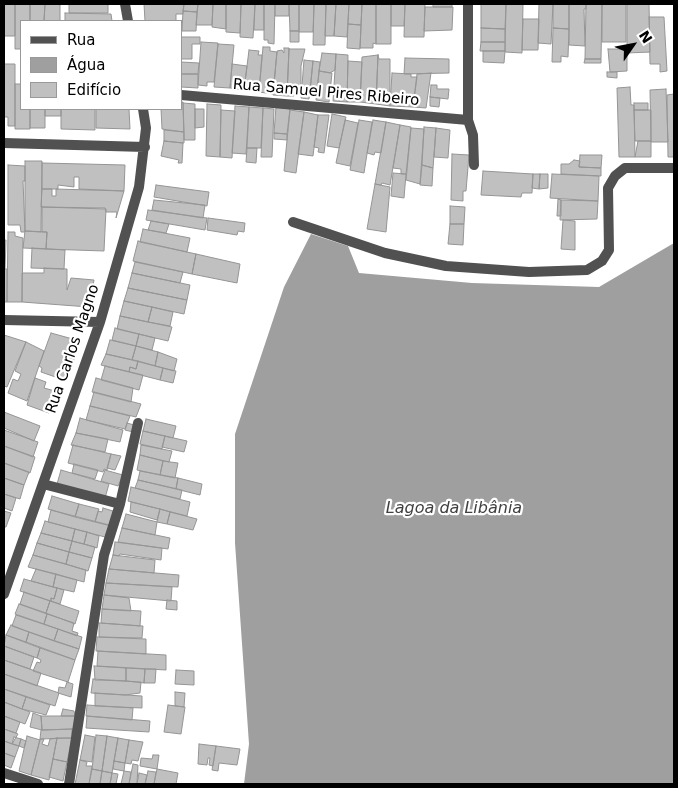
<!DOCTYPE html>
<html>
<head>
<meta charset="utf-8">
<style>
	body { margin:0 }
	#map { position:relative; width:678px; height:788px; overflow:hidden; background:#fff; font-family:"DejaVu Sans",sans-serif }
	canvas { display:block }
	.frame { position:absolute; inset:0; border:5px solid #000; pointer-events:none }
	.legend { position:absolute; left:20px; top:20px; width:162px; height:90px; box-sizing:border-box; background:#fff; border:1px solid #999; margin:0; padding:6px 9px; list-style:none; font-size:15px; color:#000 }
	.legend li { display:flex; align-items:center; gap:10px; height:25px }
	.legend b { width:25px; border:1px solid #999 }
	.north { position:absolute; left:608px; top:20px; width:50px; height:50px; -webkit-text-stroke:4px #fff; paint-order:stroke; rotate:57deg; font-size:14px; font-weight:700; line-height:20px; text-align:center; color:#000 }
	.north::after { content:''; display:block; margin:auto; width:18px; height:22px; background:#000; clip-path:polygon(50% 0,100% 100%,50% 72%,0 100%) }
</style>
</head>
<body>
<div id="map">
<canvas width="678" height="788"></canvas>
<div class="frame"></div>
<ul class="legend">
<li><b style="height:6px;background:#515151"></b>Rua</li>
<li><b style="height:14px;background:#9f9f9f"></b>Água</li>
<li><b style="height:14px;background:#c0c0c0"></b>Edifício</li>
</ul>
<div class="north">N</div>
</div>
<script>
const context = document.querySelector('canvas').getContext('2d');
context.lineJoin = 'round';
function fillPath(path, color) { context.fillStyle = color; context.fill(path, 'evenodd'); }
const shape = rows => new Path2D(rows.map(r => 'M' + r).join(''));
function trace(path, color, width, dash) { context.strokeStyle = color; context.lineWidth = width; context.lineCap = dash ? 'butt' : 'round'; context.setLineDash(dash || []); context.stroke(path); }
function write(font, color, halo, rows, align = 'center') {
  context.font = font + ' "DejaVu Sans",sans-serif'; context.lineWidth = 4.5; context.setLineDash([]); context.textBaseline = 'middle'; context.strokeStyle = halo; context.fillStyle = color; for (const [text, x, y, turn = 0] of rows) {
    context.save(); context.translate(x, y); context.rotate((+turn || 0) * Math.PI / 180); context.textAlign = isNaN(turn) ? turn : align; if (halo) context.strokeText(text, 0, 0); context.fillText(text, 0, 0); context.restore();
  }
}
const water = shape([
	[311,234,348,246,359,273,472,283,599,287,674,243,674,784,244,784,249,744,235,543,235,434,284,287]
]);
const building = shape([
	[4,4,15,4,15,36,4,36,4,4],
	[15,4,30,4,30,21,21,21,21,49,15,49,15,4],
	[30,4,45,4,44,21,30,21,30,4],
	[45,4,60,4,60,21,44,21,45,4],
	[69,4,108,4,108,13,69,13,69,4],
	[144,4,184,4,183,14,176,14,176,21,145,21,144,4],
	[184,4,198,4,197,12,183,11,184,4],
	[198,4,213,4,212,25,196,25,198,4],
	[213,4,226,4,226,29,212,27,213,4],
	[226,4,241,4,240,33,226,32,226,4],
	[241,4,255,4,253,38,240,37,241,4],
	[255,4,264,4,264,30,254,30,255,4],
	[264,4,275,4,274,44,268,43,268,40,264,40,264,4],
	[275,4,289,4,289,16,275,16,275,4],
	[289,4,299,4,299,31,290,31,289,4],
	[299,4,314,4,313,32,299,32,299,4],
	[314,4,326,4,325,45,313,45,314,4],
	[326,4,336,4,334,36,325,36,326,4],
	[336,4,349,4,347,37,334,36,336,4],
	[349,4,362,4,361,25,348,24,349,4],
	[362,4,376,4,376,44,373,43,373,48,360,48,362,4],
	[376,4,391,4,391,44,376,44,376,4],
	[391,4,405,4,404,26,391,26,391,4],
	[405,4,425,4,424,37,404,37,405,4],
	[433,4,452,4,452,7,433,7,433,4],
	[481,4,506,4,505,29,481,28,481,4],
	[506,4,523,4,522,53,505,52,506,4],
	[539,4,553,4,551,44,538,43,539,4],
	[553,4,569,4,569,29,553,28,553,4],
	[569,4,586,4,586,9,584,9,585,46,569,45,569,4],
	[586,4,602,4,601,59,585,59,586,4],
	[602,4,626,4,626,42,602,42,602,4],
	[627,4,649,4,650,52,627,53,627,4],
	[425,7,453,7,452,30,424,31,425,7],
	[183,11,197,12,196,31,182,31,183,11],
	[65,13,111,14,112,21,65,21,65,13],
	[649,17,664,17,667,71,660,72,660,64,650,64,649,17],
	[523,19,539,19,538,50,522,50,523,19],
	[348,24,361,25,360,49,347,48,348,24],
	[481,28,505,29,505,42,481,42,481,28],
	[553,28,569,29,568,57,561,56,561,62,552,62,553,28],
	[290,31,299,31,299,42,290,42,290,31],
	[181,37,200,37,200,44,192,44,192,59,181,59,181,37],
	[201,42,218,43,214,82,207,82,207,86,198,85,201,42],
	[481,42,505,42,505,51,480,51,481,42],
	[218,44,234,45,230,88,214,87,218,44],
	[263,47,270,47,270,51,277,52,273,94,259,92,263,47],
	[284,48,289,48,287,96,273,95,277,51,282,50,284,53,284,48],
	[289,49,305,49,301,66,301,90,295,90,294,96,287,96,289,49],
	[608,49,627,49,627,71,610,72,608,49],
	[249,50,259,51,258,55,262,55,259,91,244,90,249,50],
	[483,51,505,51,504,63,483,62,483,51],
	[322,53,336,54,335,70,330,73,319,71,322,53],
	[336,54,348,55,347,102,333,101,336,54],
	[378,55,376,104,360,102,362,57,378,55],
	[378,55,379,59,390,59,390,106,376,104,378,55],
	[405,58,449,59,449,73,404,74,405,58],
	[585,59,601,59,601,63,584,63,585,59],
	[304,60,313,61,309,99,301,98,304,60],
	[313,61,320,62,317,93,310,92,313,61],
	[348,61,362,62,360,102,347,102,348,61],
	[181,62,199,63,198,74,181,74,181,62],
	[4,64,15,64,15,126,8,126,8,117,4,117,4,64],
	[232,64,247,66,244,90,230,88,232,64],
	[319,71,332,73,329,102,316,100,319,71],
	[607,72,617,72,617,78,607,77,607,72],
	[392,73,411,74,411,77,417,77,413,107,390,106,392,73],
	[431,73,426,108,413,107,417,74,431,73],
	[181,74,198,74,198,88,181,87,181,74],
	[15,84,21,84,21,109,30,109,30,129,15,129,15,84],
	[431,85,437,85,437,89,449,89,448,99,430,97,431,85],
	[630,87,631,105,634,105,635,157,619,157,617,88,630,87],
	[666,89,668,142,651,142,650,90,666,89],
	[674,94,674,157,668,157,667,95,674,94],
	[430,97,440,98,439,107,430,106,430,97],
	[181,102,183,102,184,132,162,129,161,109,181,109,181,102],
	[183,103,195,104,195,140,184,140,183,103],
	[634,103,648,103,648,110,634,110,634,103],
	[207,104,221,105,220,157,206,156,207,104],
	[235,106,249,107,246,154,232,153,235,106],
	[249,107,263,108,261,148,247,148,249,107],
	[276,107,290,109,287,134,274,133,276,107],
	[263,108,274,109,272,157,261,157,263,108],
	[30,109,45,109,45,128,30,128,30,109],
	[45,109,61,109,61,116,45,116,45,109],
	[61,109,95,109,95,130,61,129,61,109],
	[96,109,129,109,130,129,96,128,96,109],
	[195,109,204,109,204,127,195,128,195,109],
	[221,110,235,111,232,158,220,157,221,110],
	[290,110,304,112,296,173,284,171,290,110],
	[634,110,651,110,651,141,635,141,634,110],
	[304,112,318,115,313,156,298,154,304,112],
	[332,114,346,117,339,148,327,146,332,114],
	[318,115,329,115,324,153,318,152,319,148,314,147,318,115],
	[345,120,358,123,350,166,336,163,345,120],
	[359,120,372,122,364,173,350,170,359,120],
	[373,120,386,122,381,153,375,152,374,155,367,153,373,120],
	[386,122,400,125,390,185,382,183,381,185,375,184,386,122],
	[400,125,411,127,406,174,401,174,401,169,393,168,400,125],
	[424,127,436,128,433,168,422,165,424,127],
	[411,128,424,129,420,184,406,180,411,128],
	[436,128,450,130,448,158,434,157,436,128],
	[164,130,184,132,184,143,164,141,164,130],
	[274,133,287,134,287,140,274,139,274,133],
	[164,141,183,143,182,163,178,163,179,160,161,156,164,141],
	[638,141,651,141,651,157,635,157,638,141],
	[247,148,257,148,256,163,246,162,247,148],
	[452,154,469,155,466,191,463,191,463,201,451,200,452,154],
	[580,155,602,155,601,168,579,167,580,155],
	[574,160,580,161,579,167,601,168,601,176,561,174,561,164,569,164,574,160],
	[25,161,42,161,41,232,25,231,25,161],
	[42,163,125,165,124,191,79,189,79,177,74,177,74,187,58,185,58,189,42,189,42,163],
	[8,165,25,166,25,181,23,181,25,232,21,232,20,225,8,225,8,165],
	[422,165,433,168,432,186,420,185,422,165],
	[483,171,533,174,532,193,522,193,521,197,481,195,483,171],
	[393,173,406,174,404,198,391,196,393,173],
	[533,174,540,174,539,189,532,188,533,174],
	[540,174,548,174,548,188,539,189,540,174],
	[552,174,599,176,598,201,550,198,552,174],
	[375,184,390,187,386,232,367,229,375,184],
	[156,185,209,192,207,206,154,197,156,185],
	[42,189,52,189,52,196,56,196,56,189,124,191,116,218,117,212,106,212,105,208,41,207,42,189],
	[558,199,561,200,561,216,557,216,558,199],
	[154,200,205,205,203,218,152,210,154,200],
	[561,200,598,201,597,219,560,220,561,200],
	[450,206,465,207,464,224,450,224,450,206],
	[42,207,106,209,104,251,46,249,47,232,42,232,42,207],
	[148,210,207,218,205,230,146,220,148,210],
	[208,218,245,223,244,232,238,231,237,235,207,230,208,218],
	[563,220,575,221,575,250,561,249,563,220],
	[151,221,169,224,166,233,148,230,151,221],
	[450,224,464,224,463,245,448,244,450,224],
	[143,229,190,238,187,252,140,242,143,229],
	[25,231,47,232,46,249,23,248,25,231],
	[8,232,15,232,15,236,23,238,22,302,7,302,8,232],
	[4,240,6,240,5,269,7,269,7,302,4,302,4,240],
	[138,241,196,254,192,274,133,261,138,241],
	[32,248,65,250,64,269,31,268,32,248],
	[196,254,240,264,237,283,192,274,196,254],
	[135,262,183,272,180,283,132,273,135,262],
	[44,268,67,269,67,290,71,278,94,280,89,307,22,302,22,273,44,273,44,268],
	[132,273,190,285,187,300,128,288,132,273],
	[128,288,187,300,184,314,124,301,128,288],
	[124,301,152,307,148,322,120,316,124,301],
	[152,307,173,312,170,326,148,322,152,307],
	[120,316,172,327,168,341,117,329,120,316],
	[115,328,139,334,136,346,112,340,115,328],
	[51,333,80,341,67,381,41,372,42,368,39,366,51,333],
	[139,334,155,338,152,350,136,346,139,334],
	[4,335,26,342,7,387,4,386,4,335],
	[110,340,136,346,132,360,106,354,110,340],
	[26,342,44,351,27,401,8,393,13,379,18,381,21,374,15,371,26,342],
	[136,346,158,352,155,366,132,360,136,346],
	[158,352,177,359,174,371,155,366,158,352],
	[106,354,138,361,136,369,130,367,129,372,101,365,106,354],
	[138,361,163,368,160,380,129,372,130,367,136,369,138,361],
	[105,366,143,375,139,390,101,380,105,366],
	[163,368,176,371,173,383,160,380,163,368],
	[35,378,46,382,44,388,55,391,49,413,27,405,35,378],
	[96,378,133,388,131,402,92,392,96,378],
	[94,392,141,404,136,417,90,406,94,392],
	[90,406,130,416,125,429,86,420,90,406],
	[4,412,40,426,34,441,4,428,4,412],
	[80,418,123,430,120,442,76,433,80,418],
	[146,419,176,426,173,438,143,431,146,419],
	[127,423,134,425,133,432,125,430,127,423],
	[4,430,38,442,33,457,4,446,4,430],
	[143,431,165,436,162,449,140,444,143,431],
	[76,433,108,439,105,452,71,445,76,433],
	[165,436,187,441,184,452,162,447,165,436],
	[73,445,111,454,107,470,104,469,103,472,68,463,73,445],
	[141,445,172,451,169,462,140,455,141,445],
	[4,446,35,457,30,473,4,463,4,446],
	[111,454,121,456,115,470,107,468,111,454],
	[140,455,163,461,160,475,137,470,140,455],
	[163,461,178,463,175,478,160,475,163,461],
	[4,463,29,472,24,485,4,478,4,463],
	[74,464,98,470,95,479,72,473,74,464],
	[61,470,109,484,105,498,57,484,61,470],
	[105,470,123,475,118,486,101,481,105,470],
	[140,471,178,478,176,489,138,480,140,471],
	[4,478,24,485,20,499,4,494,4,478],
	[178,478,202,484,200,495,176,489,178,478],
	[138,480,182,490,180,499,135,488,138,480],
	[131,487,190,502,187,516,128,501,131,487],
	[4,494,16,498,12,511,4,508,4,494],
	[52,496,79,504,75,517,48,509,52,496],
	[131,502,160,509,157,520,130,512,131,502],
	[79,504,99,509,95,522,75,517,79,504],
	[103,508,113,511,111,526,95,522,98,511,102,512,103,508],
	[160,509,170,512,167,524,157,522,160,509],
	[51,510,109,525,105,537,48,522,51,510],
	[4,511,11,513,6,527,4,527,4,511],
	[170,512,197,519,193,530,167,524,170,512],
	[126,514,157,522,155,535,122,528,126,514],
	[45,521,75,529,72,541,41,533,45,521],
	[122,528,170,538,168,549,118,542,122,528],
	[75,529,87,532,84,544,72,541,75,529],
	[87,532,99,536,97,548,84,544,87,532],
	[41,533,72,541,69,552,37,543,41,533],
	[72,541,95,547,92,558,69,552,72,541],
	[115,542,162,548,161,560,120,554,119,556,113,555,115,542],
	[37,543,69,552,66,564,33,555,37,543],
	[69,552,92,558,88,571,66,564,69,552],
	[33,555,86,570,84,582,28,567,33,555],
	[113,555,155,560,154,573,109,569,113,555],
	[36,569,56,574,53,587,31,581,36,569],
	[109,569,179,575,178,587,106,583,109,569],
	[56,574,77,580,74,592,53,587,56,574],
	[24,579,57,588,54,599,51,598,51,601,20,591,24,579],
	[106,583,172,587,171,601,104,595,106,583],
	[57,588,64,590,60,604,51,601,51,598,54,599,57,588],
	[24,592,50,601,46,613,20,604,24,592],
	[104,595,129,598,131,611,102,609,104,595],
	[167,600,177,601,177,610,166,609,167,600],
	[50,601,79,611,75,624,46,613,50,601],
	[19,604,47,614,44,624,15,614,19,604],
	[102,609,141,611,140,626,101,623,102,609],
	[47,614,74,623,72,631,78,633,77,636,44,624,47,614],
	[16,615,58,629,54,641,12,626,16,615],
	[99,623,143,626,142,638,99,637,99,623],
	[11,625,29,632,26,642,6,635,11,625],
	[58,629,82,637,79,649,54,641,58,629],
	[29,632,79,649,75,660,26,642,29,632],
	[6,635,40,648,37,658,4,646,6,635],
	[97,637,146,639,146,654,96,651,97,637],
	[4,646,34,657,30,669,4,660,4,646],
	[40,648,75,660,68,682,33,671,37,662,40,663,41,660,37,658,40,648],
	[98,651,166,655,166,670,97,666,98,651],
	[4,660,41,673,37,686,4,674,4,660],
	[94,666,126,668,126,681,95,680,94,666],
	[126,668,145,669,144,683,126,681,126,668],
	[145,669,156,669,155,683,144,683,145,669],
	[176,670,194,671,194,685,175,684,176,670],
	[4,674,59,693,55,706,4,689,4,674],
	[93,679,141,682,140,693,125,695,91,693,93,679],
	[67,682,73,684,71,697,58,693,59,687,65,688,67,682],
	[4,689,26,697,22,709,4,702,4,689],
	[175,692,185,693,184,707,175,706,175,692],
	[95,693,142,696,142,708,95,706,95,693],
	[26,697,50,705,46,715,22,709,26,697],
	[4,702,30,712,25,724,4,716,4,702],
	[87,705,133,708,132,720,86,716,87,705],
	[168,705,185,707,181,734,164,732,168,705],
	[63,709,74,711,75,716,61,716,63,709],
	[33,713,41,716,42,730,30,727,33,713],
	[4,716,20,722,16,733,4,729,4,716],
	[41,716,75,716,75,729,42,730,41,716],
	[87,716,150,721,149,732,86,728,87,716],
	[4,729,18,734,12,744,4,741,4,729],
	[72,729,72,738,40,739,41,730,72,729],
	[85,735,95,737,92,762,80,760,85,735],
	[96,735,107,736,102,771,92,769,96,735],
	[27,736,40,740,31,775,19,771,27,736],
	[107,736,118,738,112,773,102,771,107,736],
	[14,737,21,739,19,746,12,744,14,737],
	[57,738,49,780,31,775,40,739,44,739,42,744,48,746,50,739,57,738],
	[57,738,72,738,67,762,53,759,57,738],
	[118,738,129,740,125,763,114,761,118,738],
	[21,739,26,741,24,748,19,746,21,739],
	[129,740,143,742,138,761,132,760,131,764,125,763,129,740],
	[4,741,19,746,15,757,4,753,4,741],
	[199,744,216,746,213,766,209,765,210,758,208,758,207,765,198,764,199,744],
	[216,746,240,749,237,765,219,763,218,771,212,770,216,746],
	[4,753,15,757,11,768,4,765,4,753],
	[153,755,159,755,157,769,140,766,141,758,152,759,153,755],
	[53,759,67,762,63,781,49,777,53,759],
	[80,760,87,762,86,766,92,766,89,784,75,784,80,760],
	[114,761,125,763,124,771,113,769,114,761],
	[133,764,138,765,137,784,129,784,133,764],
	[92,769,102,771,100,784,89,784,92,769],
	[157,769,178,773,176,784,154,784,157,769],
	[102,771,112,773,110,784,100,784,102,771],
	[124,771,131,772,129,784,121,784,124,771],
	[148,771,156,772,154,784,145,784,148,771],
	[112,773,118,774,116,784,110,784,112,773],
	[139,773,147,775,145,784,137,784,139,773]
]);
const minor = shape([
	[125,4,128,21],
	[468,4,468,120,473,135,474,165],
	[181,95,468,120],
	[4,143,145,147],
	[293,222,385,253,446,266,529,272,587,270,602,261,609,250,608,188,615,176,625,168,674,168],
	[4,320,100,322],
	[43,484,120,504],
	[4,594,100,322,139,187,146,128,143,109],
	[4,773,38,784],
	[69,784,104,555,120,504,138,423]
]);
const streetNames = [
	["Rua Samuel Pires Ribeiro",326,93,5],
	["Rua Carlos Magno",73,349,-71]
];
const waterNames = [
	["Lagoa da Libânia",454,509]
];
fillPath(water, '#9f9f9f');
fillPath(building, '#c0c0c0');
trace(building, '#959595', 1);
trace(minor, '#515151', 10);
write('15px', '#000', '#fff', streetNames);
write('italic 16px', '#404040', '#fff', waterNames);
</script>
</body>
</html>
